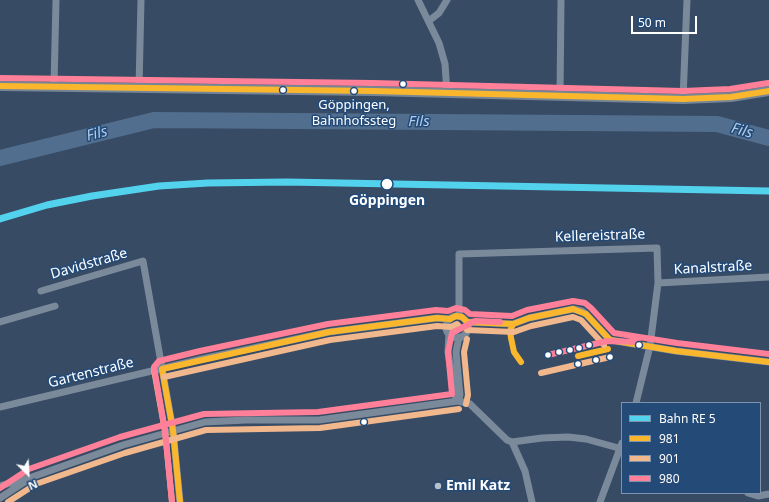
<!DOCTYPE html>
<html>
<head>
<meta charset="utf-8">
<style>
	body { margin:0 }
	#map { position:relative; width:769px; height:502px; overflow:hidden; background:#374b64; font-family:"Noto Sans",sans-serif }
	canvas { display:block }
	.legend { position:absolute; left:621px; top:402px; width:140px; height:92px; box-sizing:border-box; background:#244a77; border:1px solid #7c92ad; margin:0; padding:5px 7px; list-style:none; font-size:12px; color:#fff }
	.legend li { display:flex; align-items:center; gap:8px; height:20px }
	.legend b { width:20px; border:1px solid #7c92ad }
	.north { position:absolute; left:8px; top:454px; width:40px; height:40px; -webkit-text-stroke:3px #244a77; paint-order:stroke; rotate:156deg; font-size:11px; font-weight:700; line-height:16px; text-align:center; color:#fff }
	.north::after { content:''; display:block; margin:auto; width:14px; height:18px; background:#fff; clip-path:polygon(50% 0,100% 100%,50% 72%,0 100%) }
	.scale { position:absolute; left:631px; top:16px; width:66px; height:18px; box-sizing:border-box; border:2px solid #fff; border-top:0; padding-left:5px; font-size:12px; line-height:14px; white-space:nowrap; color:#fff; -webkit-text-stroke:3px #244a77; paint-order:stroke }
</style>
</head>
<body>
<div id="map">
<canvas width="769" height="502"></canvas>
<ul class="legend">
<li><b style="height:5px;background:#53d2ee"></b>Bahn RE 5</li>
<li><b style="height:5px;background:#fab62d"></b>981</li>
<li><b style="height:5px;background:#f1b78d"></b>901</li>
<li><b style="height:5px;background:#ff8098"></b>980</li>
</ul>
<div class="north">N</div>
<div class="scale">50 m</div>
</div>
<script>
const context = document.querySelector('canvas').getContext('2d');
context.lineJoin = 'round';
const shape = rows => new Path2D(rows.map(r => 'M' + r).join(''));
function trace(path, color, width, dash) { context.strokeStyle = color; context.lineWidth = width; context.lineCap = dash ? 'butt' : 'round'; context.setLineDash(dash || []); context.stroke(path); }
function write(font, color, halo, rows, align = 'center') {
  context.font = font + ' "Noto Sans",sans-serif'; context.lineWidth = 3; context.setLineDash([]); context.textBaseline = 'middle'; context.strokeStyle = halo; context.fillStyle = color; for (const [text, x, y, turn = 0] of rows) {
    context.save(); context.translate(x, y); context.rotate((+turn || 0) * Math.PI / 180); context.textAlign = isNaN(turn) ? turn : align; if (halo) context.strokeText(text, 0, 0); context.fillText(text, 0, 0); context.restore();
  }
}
const river = shape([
	[0,158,154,120,717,124,769,138]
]);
const minor = shape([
	[418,0,439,43,445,64,447,93],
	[430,20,439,13,447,0],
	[54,86,56,0],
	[139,88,141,0],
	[560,96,561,0],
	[683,99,687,0],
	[658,283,769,277],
	[41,291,143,261,173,430,180,502],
	[459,316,459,254,657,248,658,283,650,346,636,403],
	'446 327a11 11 0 1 1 22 0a11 11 0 1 1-22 0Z',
	[0,322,55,306],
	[467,322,513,324,529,318,573,309,582,311,586,314,610,340,676,351,769,362],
	[449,333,448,352,455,395,458,401],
	[458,401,460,395,456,352,459,337],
	[0,407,202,359,329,332,437,318,450,319],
	[512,442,542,438,568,437,586,439,622,449],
	[0,486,32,477,123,445,205,422,246,420,319,420,458,401,470,404,507,440,512,442,525,471,532,502],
	[748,493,758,496,769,494],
	[0,498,29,479],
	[600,502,622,443]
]);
const secondary = shape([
	[0,86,373,91,683,99,731,97,769,91]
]);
const bus1 = shape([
	[0,86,373,91,683,99,731,97,769,91],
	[467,322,513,324,529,318,573,309,586,314,610,340,676,351,769,362],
	[513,324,510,331,511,338,514,352,521,362],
	[578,356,608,349],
	[162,369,329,332,437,318,450,319,456,316,462,317,467,322],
	[162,369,173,430,180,502]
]);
const bus2 = shape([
	[467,330,514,332,531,326,573,317,581,320,604,345],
	[154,370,165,431,172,502],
	[541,373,610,357],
	[164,377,330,340,437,326,451,327,457,324,461,328],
	[466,404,468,395,464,352,467,339],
	[8,502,36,484,125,453,206,430,320,428,459,409]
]);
const bus3 = shape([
	[0,78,373,83,683,91,730,89,768,83],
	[548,355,607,341,638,342],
	[0,488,29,469,120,437,204,414,318,412,452,394,448,352,452,333,475,321,500,322],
	[172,502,165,431,154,367,159,361,200,351,328,324,436,310,448,311,456,308,465,310,470,314,512,316,527,310,573,301,585,303,591,308,614,333,677,343,769,354]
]);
const rail1 = shape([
	[0,219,47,205,92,196,159,186,208,183,287,182,769,191]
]);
const markers = [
	[403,84,3.5,"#fff"],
	[283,90,3.5,"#fff"],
	[354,91,3.5,"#fff"],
	[387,184,6,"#fff"],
	[589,345,3.5,"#fff"],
	[639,345,3.5,"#fff"],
	[579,348,3.5,"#fff"],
	[570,350,3.5,"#fff"],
	[559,352,3.5,"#fff"],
	[548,355,3.5,"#fff"],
	[610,357,3.5,"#fff"],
	[596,360,3.5,"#fff"],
	[578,364,3.5,"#fff"],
	[364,422,3.5,"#fff"],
	[438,486,4,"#b9c0c9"]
];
const busNames = [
	["Göppingen,",354,105],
	["Bahnhofssteg",354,121]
];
const stopNames = [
	["Göppingen",387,201]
];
const streetNames = [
	["Kellereistraße",600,236,-2],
	["Davidstraße",89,264,-16],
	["Kanalstraße",713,268,-3],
	["Gartenstraße",91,373,-14]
];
const poiNames = [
	["Emil Katz",446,486]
];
const waterNames = [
	["Fils",419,122],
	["Fils",742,131,15],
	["Fils",97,134,-14]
];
trace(river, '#526e8e', 16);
trace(minor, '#7b8a9b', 7);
trace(secondary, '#778697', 10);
trace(bus1, '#fab62d', 6);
trace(bus2, '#f1b78d', 6);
trace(bus3, '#ff8098', 6);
trace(rail1, '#53d2ee', 7);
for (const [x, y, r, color] of markers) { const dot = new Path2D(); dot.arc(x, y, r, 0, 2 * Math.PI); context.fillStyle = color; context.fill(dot); trace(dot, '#244a77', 1.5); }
write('13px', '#fff', '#244a77', busNames);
write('bold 14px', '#fff', '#244a77', stopNames);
write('14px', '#fff', '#244a77', streetNames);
write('bold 14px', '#fff', '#244a77', poiNames, 'left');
write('italic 15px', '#b0cceb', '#244a77', waterNames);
</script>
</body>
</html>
